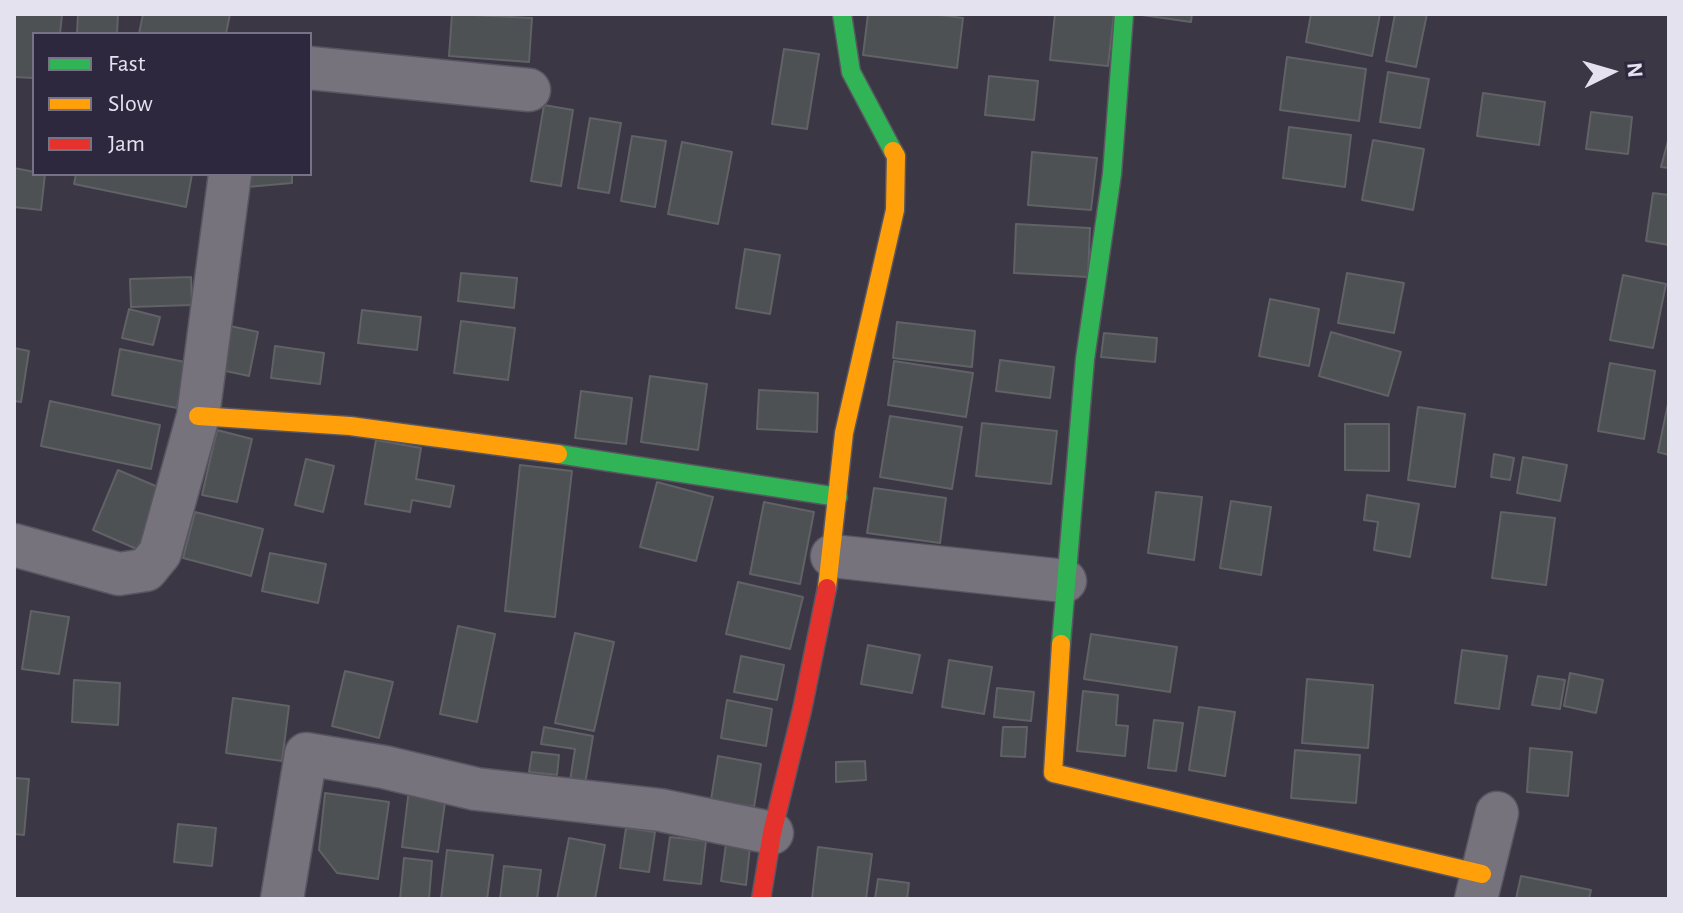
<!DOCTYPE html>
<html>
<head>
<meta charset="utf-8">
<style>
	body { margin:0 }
	#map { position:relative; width:1683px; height:913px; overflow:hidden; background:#3b3744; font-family:"Alegreya Sans",sans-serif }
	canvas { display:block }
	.frame { position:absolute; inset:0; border:16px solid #e5e2f0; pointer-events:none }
	.legend { position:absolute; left:32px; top:32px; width:280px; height:144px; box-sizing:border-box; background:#2e283e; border:2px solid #777285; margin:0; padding:10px 14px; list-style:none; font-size:24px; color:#e5e2f0 }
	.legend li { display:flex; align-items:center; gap:16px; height:40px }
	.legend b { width:40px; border:2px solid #777285 }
	.north { position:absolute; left:1571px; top:32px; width:80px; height:80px; -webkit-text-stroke:6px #2e283e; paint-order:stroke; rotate:85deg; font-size:22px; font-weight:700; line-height:32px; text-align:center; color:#e5e2f0 }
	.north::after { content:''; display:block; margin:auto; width:28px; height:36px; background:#e5e2f0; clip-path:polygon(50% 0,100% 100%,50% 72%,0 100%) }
</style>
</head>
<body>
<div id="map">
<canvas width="1683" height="913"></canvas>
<div class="frame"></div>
<ul class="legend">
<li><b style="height:10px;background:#30b455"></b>Fast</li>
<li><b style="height:10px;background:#ff9f0a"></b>Slow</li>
<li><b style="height:10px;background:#e5322d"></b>Jam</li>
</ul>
<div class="north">N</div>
</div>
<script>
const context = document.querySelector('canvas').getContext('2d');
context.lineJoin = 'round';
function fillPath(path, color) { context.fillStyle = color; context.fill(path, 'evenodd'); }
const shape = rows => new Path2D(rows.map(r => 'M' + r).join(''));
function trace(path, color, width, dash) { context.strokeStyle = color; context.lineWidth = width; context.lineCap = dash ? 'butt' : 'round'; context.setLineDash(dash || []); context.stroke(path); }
const building = shape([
	[14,14,62,15,60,34,34,34,34,78,14,77,14,14],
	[78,14,118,14,117,34,77,34,78,14],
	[143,14,230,14,226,34,139,34,143,14],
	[452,14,532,18,529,62,449,56,452,14],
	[868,14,933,14,963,18,957,68,863,55,868,14],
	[1055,14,1114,14,1108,66,1050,60,1055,14],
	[1135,14,1192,14,1191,22,1135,14],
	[1311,14,1380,14,1372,56,1306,42,1311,14],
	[1395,14,1427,14,1416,67,1386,61,1395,14],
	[784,49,819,54,807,129,772,124,784,49],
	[1287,57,1366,69,1359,121,1280,110,1287,57],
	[1388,72,1429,79,1420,128,1380,122,1388,72],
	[989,76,1038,81,1034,120,985,115,989,76],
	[1483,93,1545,102,1539,145,1477,136,1483,93],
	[544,105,573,110,561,186,531,181,544,105],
	[1591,112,1632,117,1628,154,1586,149,1591,112],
	[590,118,621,123,609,193,578,188,590,118],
	[1289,127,1351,135,1345,187,1283,178,1289,127],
	[632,136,666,141,655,207,621,201,632,136],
	[1669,137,1669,168,1661,167,1669,137],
	[1373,140,1424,149,1413,210,1362,200,1373,140],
	[682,142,732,152,718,224,668,214,682,142],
	[1032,152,1097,158,1091,210,1028,205,1032,152],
	[14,168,45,174,41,210,14,207,14,168],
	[76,174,192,174,186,207,74,184,76,174],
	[246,174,292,174,292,183,247,187,246,174],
	[1653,193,1669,195,1669,245,1646,241,1653,193],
	[1016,224,1090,228,1088,277,1014,273,1016,224],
	[745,249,780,255,770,314,736,308,745,249],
	[461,273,517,278,514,308,458,301,461,273],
	[1347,273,1404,283,1394,333,1338,323,1347,273],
	[1623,275,1666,284,1653,348,1610,340,1623,275],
	[191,277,192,305,131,307,130,279,191,277],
	[1270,299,1319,309,1309,366,1259,356,1270,299],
	[129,309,160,317,153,345,122,338,129,309],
	[362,310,421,317,417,350,358,343,362,310],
	[461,321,515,328,508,380,454,373,461,321],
	[897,322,975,331,972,367,893,358,897,322],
	[230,326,258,332,249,376,221,370,230,326],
	[1331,332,1401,352,1388,396,1319,376,1331,332],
	[1104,333,1157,338,1155,362,1101,357,1104,333],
	[275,346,324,353,320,384,271,378,275,346],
	[14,348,29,351,21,402,14,401,14,348],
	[120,349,185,362,177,408,112,395,120,349],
	[1000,360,1054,367,1050,398,996,391,1000,360],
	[894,361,973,373,966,417,888,405,894,361],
	[1610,363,1655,371,1644,439,1598,431,1610,363],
	[650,376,707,384,698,450,641,442,650,376],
	[759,390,818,393,817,432,757,429,759,390],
	[581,391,632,398,626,444,575,438,581,391],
	[1669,399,1669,455,1658,452,1669,399],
	[50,401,160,425,151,469,41,446,50,401],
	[1418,407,1465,414,1455,487,1408,480,1418,407],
	[890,416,962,427,952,489,880,477,890,416],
	[982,423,1057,431,1051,484,976,476,982,423],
	[1345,424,1389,424,1389,471,1345,470,1345,424],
	[217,430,252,439,237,502,202,495,217,430],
	[376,440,421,448,416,479,454,486,450,507,412,500,410,512,365,504,376,440],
	[1494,454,1514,458,1510,480,1491,477,1494,454],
	[1523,457,1567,465,1560,501,1517,493,1523,457],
	[306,459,334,466,323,512,295,505,306,459],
	[520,465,572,471,555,617,505,611,520,465],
	[118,470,165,490,139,550,93,530,118,470],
	[657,482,713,497,696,561,640,547,657,482],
	[874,488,946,498,940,543,867,533,874,488],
	[1156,492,1202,497,1194,560,1148,553,1156,492],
	[1367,495,1419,504,1410,557,1374,550,1378,522,1364,520,1367,495],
	[1231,501,1271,507,1261,575,1220,568,1231,501],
	[764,502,814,512,800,584,750,574,764,502],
	[195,512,263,529,251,576,183,558,195,512],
	[1501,512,1555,518,1546,585,1492,578,1501,512],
	[270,553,326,564,318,603,262,591,270,553],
	[738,582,803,597,790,649,726,634,738,582],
	[31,611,69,617,59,674,22,669,31,611],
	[458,626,495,634,477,722,440,714,458,626],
	[575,633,614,642,594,731,555,723,575,633],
	[1091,634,1177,647,1170,692,1084,679,1091,634],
	[868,645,920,655,912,693,861,684,868,645],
	[1462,650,1507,656,1499,709,1455,703,1462,650],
	[741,656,784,665,777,700,734,692,741,656],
	[949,660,992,667,984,714,942,707,949,660],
	[345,671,393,682,379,738,332,726,345,671],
	[1570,673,1603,680,1596,713,1564,706,1570,673],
	[1538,676,1565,680,1560,709,1532,705,1538,676],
	[1307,679,1373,685,1368,748,1302,743,1307,679],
	[74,680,120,683,118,725,72,722,74,680],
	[997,688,1034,692,1031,721,994,717,997,688],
	[1083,691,1118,695,1116,725,1128,726,1125,756,1077,751,1083,691],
	[233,698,289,706,282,761,226,753,233,698],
	[727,700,772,709,766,746,721,738,727,700],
	[1199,707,1235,712,1225,776,1189,770,1199,707],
	[1154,720,1183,723,1176,771,1148,768,1154,720],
	[544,727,593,736,585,784,570,781,575,749,541,744,544,727],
	[1003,727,1027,727,1025,757,1001,756,1003,727],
	[1530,748,1572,752,1568,796,1527,792,1530,748],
	[1295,750,1360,755,1356,803,1291,798,1295,750],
	[532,752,559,755,557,775,529,772,532,752],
	[718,756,761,764,754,807,711,800,718,756],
	[865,761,866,780,836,782,836,762,865,761],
	[14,778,29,779,24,835,14,834,14,778],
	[409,789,446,795,438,852,402,847,409,789],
	[325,793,389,802,378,879,337,873,319,850,325,793],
	[178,824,216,828,212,866,174,862,178,824],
	[626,828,655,832,649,872,620,868,626,828],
	[670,837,706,841,701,884,664,880,670,837],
	[569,838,605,845,595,899,557,899,569,838],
	[726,844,750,847,746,885,721,881,726,844],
	[818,847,872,854,866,899,812,899,818,847],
	[447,850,493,855,487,899,441,899,447,850],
	[404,858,432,861,429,899,400,899,404,858],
	[504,866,541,870,537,899,500,899,504,866],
	[1521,876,1591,890,1589,899,1516,899,1521,876],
	[878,879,909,883,907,899,875,899,878,879]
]);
const street = shape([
	[310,68,529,90],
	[14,545,119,574,146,570,160,553,198,416,230,174],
	[832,556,1065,581],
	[282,899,306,754,384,767,476,789,660,810,772,833],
	[1476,899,1497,813]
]);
const fast = shape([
	[842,14,851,72,893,151],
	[558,454,838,497],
	[1061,644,1085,359,1112,174,1124,14]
]);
const slow = shape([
	[198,416,350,426,558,454],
	[827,588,844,433,895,210,896,156,893,151],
	[1061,644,1053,773,1482,874]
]);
const jam = shape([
	[761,899,772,833,802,710,827,588]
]);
fillPath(building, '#4d5154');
trace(building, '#606266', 2);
trace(street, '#595662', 45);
trace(fast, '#595662', 21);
trace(slow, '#595662', 21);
trace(jam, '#595662', 21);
trace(street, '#76737d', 42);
trace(fast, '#30b455', 18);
trace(slow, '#ff9f0a', 18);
trace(jam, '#e5322d', 18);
</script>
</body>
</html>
